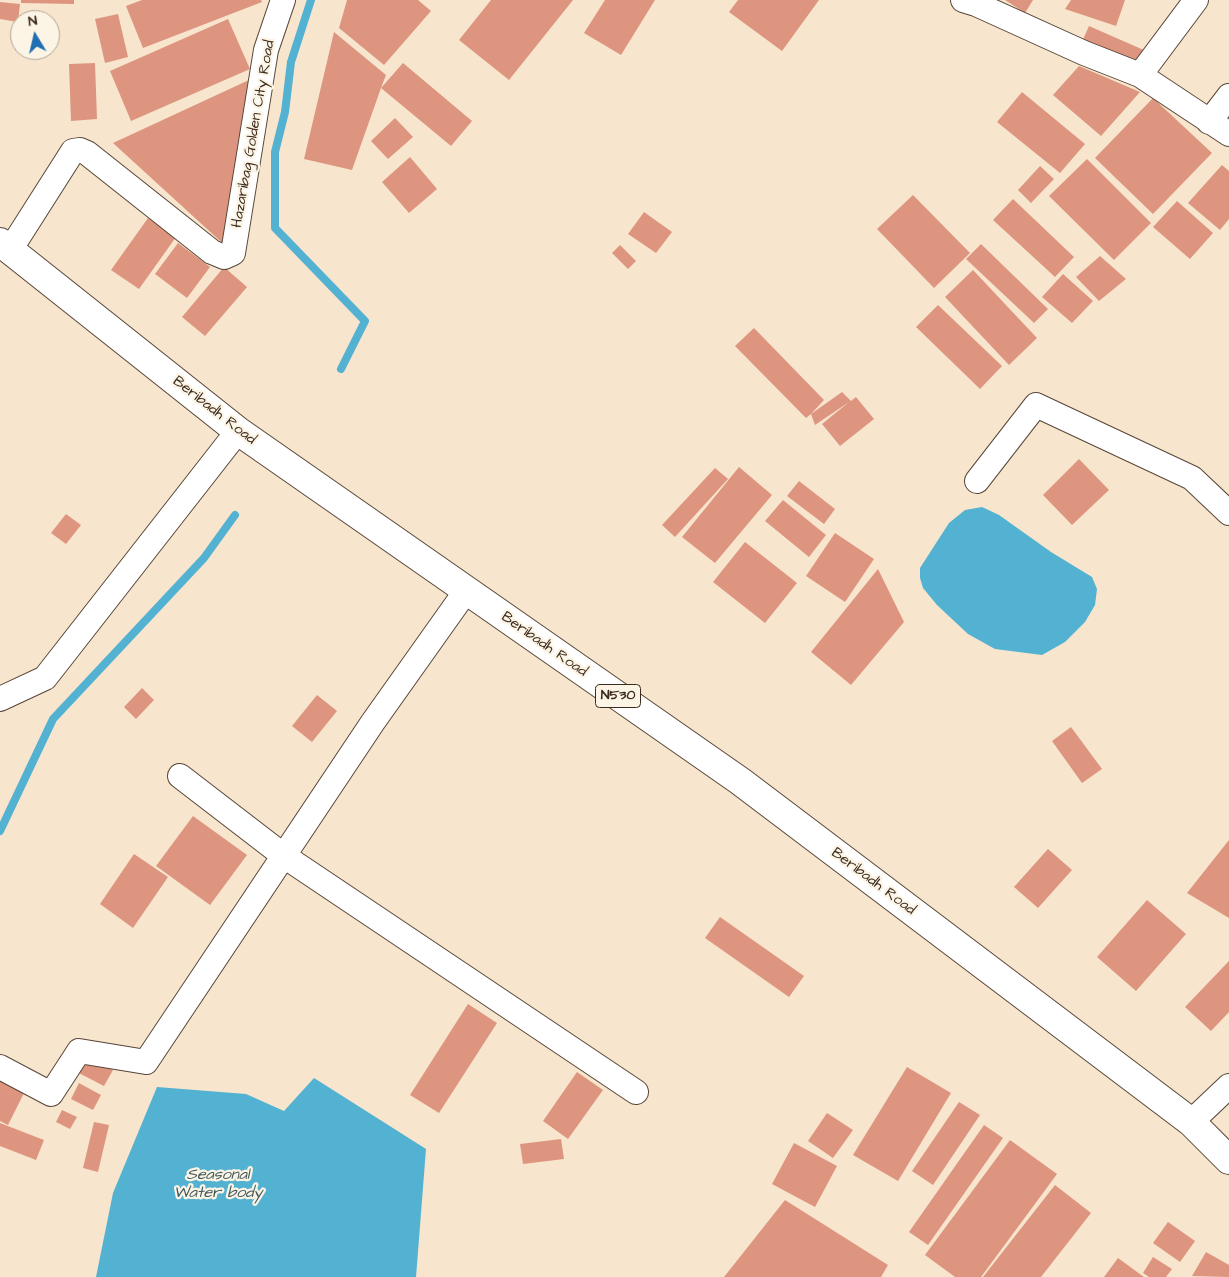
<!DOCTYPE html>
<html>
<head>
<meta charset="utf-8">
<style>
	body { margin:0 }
	#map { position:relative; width:1229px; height:1277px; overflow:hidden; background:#f7e5cd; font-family:"Architects Daughter",sans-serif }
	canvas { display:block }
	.north { position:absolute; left:10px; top:10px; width:50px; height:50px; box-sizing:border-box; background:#fcf5e5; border:1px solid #afa495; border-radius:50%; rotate:351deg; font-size:14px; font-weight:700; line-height:20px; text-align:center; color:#3b2a1e }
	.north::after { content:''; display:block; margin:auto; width:18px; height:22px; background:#1f6fb2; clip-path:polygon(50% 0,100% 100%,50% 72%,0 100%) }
</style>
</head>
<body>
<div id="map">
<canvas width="1229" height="1277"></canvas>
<div class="north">N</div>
</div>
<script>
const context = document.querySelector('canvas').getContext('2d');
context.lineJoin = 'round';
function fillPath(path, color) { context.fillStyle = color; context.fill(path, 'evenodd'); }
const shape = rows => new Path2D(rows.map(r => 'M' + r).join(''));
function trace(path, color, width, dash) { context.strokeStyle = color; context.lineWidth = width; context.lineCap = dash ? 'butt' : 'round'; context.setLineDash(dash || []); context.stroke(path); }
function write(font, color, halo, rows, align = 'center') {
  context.font = font + ' "Architects Daughter",sans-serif'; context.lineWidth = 4.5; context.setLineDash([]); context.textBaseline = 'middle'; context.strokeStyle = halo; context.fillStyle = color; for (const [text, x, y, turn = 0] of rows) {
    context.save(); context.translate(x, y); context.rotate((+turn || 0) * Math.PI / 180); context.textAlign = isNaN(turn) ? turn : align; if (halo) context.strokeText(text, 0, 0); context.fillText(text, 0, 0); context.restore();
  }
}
const water = shape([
	[982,507,999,515,1051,552,1092,577,1097,589,1095,605,1085,622,1065,642,1042,655,995,649,968,634,937,605,923,588,920,578,920,568,949,523,965,510],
	[314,1078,426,1149,416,1277,96,1277,113,1193,157,1087,246,1094,284,1111]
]);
const stream = shape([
	[311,0,291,62,285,112,275,152,275,228,365,321,341,369],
	[0,831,53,719,204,558,235,515]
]);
const building = shape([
	[21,0,74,0,74,4,21,3],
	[142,0,261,0,262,2,143,48,126,6],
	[347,0,418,0,431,11,384,65,339,28],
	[491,0,573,0,509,80,459,40],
	[605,0,655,0,621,55,584,33],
	[738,0,819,0,782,51,729,12],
	[1005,0,1033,0,1025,13],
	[1071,0,1125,0,1116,26,1065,9],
	[0,2,20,4,18,22,0,19],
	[118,14,128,57,105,63,95,19],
	[228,19,250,69,131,121,110,71],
	[1089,26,1146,51,1139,67,1082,42],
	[334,32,386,75,381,88,403,63,472,121,451,146,381,88,352,170,304,159],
	[95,63,97,119,71,121,69,64],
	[1079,66,1140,92,1101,136,1053,95],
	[249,80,230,250,113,143],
	[1022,92,1085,144,1060,173,997,122],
	[1153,98,1212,153,1153,214,1095,158],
	[395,118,413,137,388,159,371,141],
	[410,157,437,189,409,213,382,182],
	[1087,159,1151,223,1114,260,1049,196],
	[1222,165,1229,171,1229,219,1220,230,1188,203],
	[1040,166,1054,179,1031,203,1018,190],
	[913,195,970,253,934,288,877,229],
	[1013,199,1074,257,1055,277,993,220],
	[1177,201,1213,233,1190,259,1153,227],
	[644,212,672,232,656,253,628,234],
	[148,218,176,237,139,289,111,270],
	[178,243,210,267,187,298,155,274],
	[981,244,1048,309,1034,323,966,259],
	[620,245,636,261,628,269,612,253],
	[1100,256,1126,279,1099,301,1076,277],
	[224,267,247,287,205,336,182,317],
	[973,270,1037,338,1009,365,945,297],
	[1063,274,1093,301,1072,323,1042,297],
	[938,305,1002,366,980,389,916,327],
	[754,328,824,400,811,414,842,392,851,401,856,397,874,419,840,446,822,424,849,402,815,425,811,414,806,418,735,346],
	[1079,459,1109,490,1072,525,1043,495],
	[739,467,772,495,715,563,682,537],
	[715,468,728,479,675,537,662,525],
	[799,481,835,509,824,524,787,496],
	[783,500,826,535,809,557,765,521],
	[66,514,81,525,66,544,51,533],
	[835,533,874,559,845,602,806,576],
	[745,542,797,583,765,623,713,582],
	[878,569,904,622,851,685,811,652],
	[142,688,154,700,136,719,124,707],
	[317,695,337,711,312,742,292,726],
	[1071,727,1102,769,1082,783,1052,741],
	[193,816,247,855,210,905,156,866],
	[1229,840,1229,918,1187,893],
	[1048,849,1072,870,1038,908,1014,887],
	[134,854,168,877,133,928,100,904],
	[1147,900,1186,934,1136,991,1097,957],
	[720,917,804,976,789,997,705,938],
	[1229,961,1229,1012,1211,1031,1185,1007],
	[468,1004,497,1023,439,1113,410,1095],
	[80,1052,113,1070,104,1086,71,1069],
	[907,1067,951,1093,898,1181,853,1155],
	[577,1072,603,1090,568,1139,543,1121],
	[0,1077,26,1089,8,1125,0,1121],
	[79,1083,101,1095,93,1110,71,1099],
	[959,1102,980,1115,933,1185,912,1171],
	[62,1110,77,1117,70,1129,56,1122],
	[827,1113,853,1130,833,1158,808,1141],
	[94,1122,109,1125,98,1172,83,1168],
	[0,1123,44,1140,36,1160,0,1146],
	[984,1125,1003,1138,928,1245,909,1232],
	[561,1139,564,1159,523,1164,520,1144],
	[1010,1140,1057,1174,981,1277,955,1277,925,1255],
	[794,1143,837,1166,815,1207,772,1184],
	[1055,1185,1091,1213,1041,1277,983,1277],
	[785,1200,888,1265,881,1277,724,1277],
	[1168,1222,1195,1241,1180,1262,1153,1243],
	[1206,1252,1229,1265,1229,1277,1192,1276],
	[1153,1257,1172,1269,1166,1277,1149,1277,1143,1273],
	[1118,1258,1144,1277,1104,1277]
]);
const minor = shape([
	[963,0,976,4,1084,53,1140,75,1229,134],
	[1140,75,1196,0],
	[1209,122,1229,96],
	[10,250,73,151,80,150,87,153,212,252,224,257,233,253,266,50,283,0],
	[977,481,1036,405,1192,478,1229,513],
	[0,699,45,678,238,431],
	[180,776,284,856,636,1092],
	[0,1067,51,1094,79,1051,146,1062,373,722,466,591],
	[1191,1122,1229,1086]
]);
const highway = shape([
	[0,242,238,431,740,781,1191,1122,1229,1160]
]);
const shields = [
	[618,696,45]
];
const shieldNames = [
	["N530",618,696]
];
const streetNames = [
	["Hazaribag Golden City Road",254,134,-80],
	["Beribadh Road",214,411,38],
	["Beribadh Road",544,645,35],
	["Beribadh Road",873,882,37]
];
const waterNames = [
	["Seasonal",218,1176],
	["Water body",218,1194]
];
fillPath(water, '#53b1d1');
trace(stream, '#53b1d1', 8);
fillPath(building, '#de957f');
trace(minor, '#574638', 26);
trace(highway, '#574638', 30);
trace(minor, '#fff', 24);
trace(highway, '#fff', 28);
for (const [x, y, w] of shields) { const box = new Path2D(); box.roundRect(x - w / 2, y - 11.5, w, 23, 4); context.fillStyle = '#fcf5e5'; context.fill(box); trace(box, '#3b2a1e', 1); }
write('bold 14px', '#3b2a1e', null, shieldNames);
write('15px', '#3b2a1e', '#fcf5e5', streetNames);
write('italic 16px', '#43595d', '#fcf5e5', waterNames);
</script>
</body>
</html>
